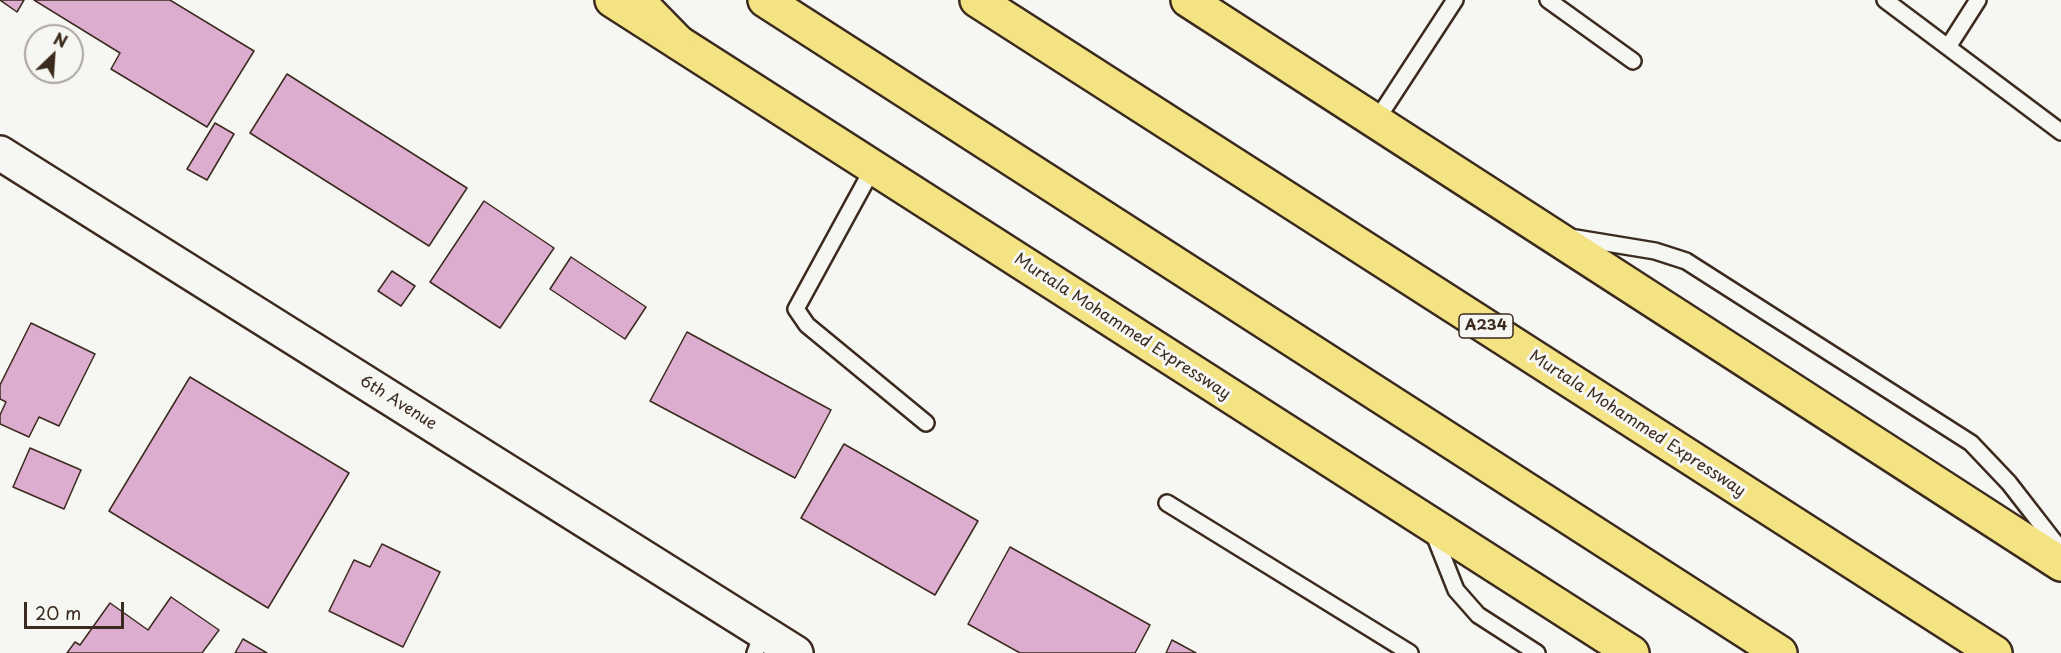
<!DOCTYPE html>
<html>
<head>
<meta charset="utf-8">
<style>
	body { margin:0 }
	#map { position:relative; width:2061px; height:653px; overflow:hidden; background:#f6f6f2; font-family:"Playpen Sans",sans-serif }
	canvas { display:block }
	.north { position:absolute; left:24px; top:24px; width:60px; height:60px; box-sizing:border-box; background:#f6f6f2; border:2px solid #aba49d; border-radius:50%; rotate:25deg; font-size:16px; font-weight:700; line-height:24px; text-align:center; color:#3b2a1e }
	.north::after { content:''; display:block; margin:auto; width:21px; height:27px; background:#3b2a1e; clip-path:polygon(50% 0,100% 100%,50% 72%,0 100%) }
	.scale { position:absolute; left:24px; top:602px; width:100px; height:27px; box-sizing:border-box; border:3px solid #3b2a1e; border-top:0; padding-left:8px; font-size:18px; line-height:21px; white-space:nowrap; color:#3b2a1e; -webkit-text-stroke:4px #f6f6f2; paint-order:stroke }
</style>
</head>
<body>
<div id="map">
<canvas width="2061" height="653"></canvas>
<div class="north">N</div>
<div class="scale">20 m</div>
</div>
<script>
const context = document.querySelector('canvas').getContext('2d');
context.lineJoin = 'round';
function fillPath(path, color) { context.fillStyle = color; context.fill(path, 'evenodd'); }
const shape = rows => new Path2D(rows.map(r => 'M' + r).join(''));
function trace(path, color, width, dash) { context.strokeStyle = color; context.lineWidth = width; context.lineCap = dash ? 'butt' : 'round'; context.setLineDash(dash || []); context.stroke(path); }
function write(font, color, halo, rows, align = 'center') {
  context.font = font + ' "Playpen Sans",sans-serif'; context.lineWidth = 6; context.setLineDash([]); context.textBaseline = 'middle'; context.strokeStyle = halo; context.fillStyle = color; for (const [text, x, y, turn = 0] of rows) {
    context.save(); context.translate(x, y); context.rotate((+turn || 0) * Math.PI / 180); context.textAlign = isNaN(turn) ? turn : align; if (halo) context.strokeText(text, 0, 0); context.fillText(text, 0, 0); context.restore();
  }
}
const building = shape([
	[0,0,24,0,17,12,0,0],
	[34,0,170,0,254,51,207,127,111,69,120,53,34,0],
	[287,74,467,188,429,246,250,133,287,74],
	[215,123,234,134,207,180,187,169,215,123],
	[484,201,554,248,500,328,430,282,484,201],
	[571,257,646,307,625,339,550,289,571,257],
	[392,271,415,286,401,306,378,291,392,271],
	[31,323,95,354,59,426,39,417,29,437,0,424,0,415,6,402,0,399,0,385,31,323],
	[687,332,831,410,795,478,650,401,687,332],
	[190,377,349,473,268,608,109,511,190,377],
	[844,444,978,521,935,595,801,518,844,444],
	[30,448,81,470,64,509,13,487,30,448],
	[382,544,440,572,403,647,329,611,354,560,370,567,382,544],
	[1010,547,1150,625,1135,653,1020,653,968,624,1010,547],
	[171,597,219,630,202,653,67,653,75,642,80,645,110,603,148,630,171,597],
	[243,639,267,653,235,653,243,639],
	[1172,640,1196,653,1166,653,1172,640]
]);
const service = shape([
	[1548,0,1633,61],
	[1885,0,2061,132],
	[1948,47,1978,0],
	[1376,121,1455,0],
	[873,168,796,309,807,325,926,423],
	[1570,237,1655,251,1686,261,1971,443,2009,483,2061,550],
	[1167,503,1410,653],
	[1433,532,1456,590,1478,615,1537,653],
	[755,653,763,632]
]);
const tertiary = shape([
	[0,153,796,653]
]);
const trunk = shape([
	[612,0,1632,653],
	[1188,0,2061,564]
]);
const motorway = shape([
	[637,0,678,42],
	[765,0,1780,653],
	[977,0,1995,653]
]);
const shields = [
	[1486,326,54]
];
const shieldNames = [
	["A234",1486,326]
];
const streetNames = [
	["Murtala Mohammed Expressway",1122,327,33],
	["6th Avenue",398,403,32],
	["Murtala Mohammed Expressway",1637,424,33]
];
fillPath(building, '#dcadce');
trace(building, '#3b2a1e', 1.5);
trace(service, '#3b2a1e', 20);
trace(tertiary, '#3b2a1e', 38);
trace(trunk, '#3b2a1e', 38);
trace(motorway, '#3b2a1e', 38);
trace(service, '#f6f6f2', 15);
trace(tertiary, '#f6f6f2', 33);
trace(trunk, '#f4e382', 33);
trace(motorway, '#f4e382', 33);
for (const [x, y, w] of shields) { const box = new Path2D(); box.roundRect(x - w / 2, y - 12, w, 24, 4.5); context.fillStyle = '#f6f6f2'; context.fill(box); trace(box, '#3b2a1e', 1.5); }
write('bold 15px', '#3b2a1e', null, shieldNames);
write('16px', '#3b2a1e', '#f6f6f2', streetNames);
</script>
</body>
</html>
